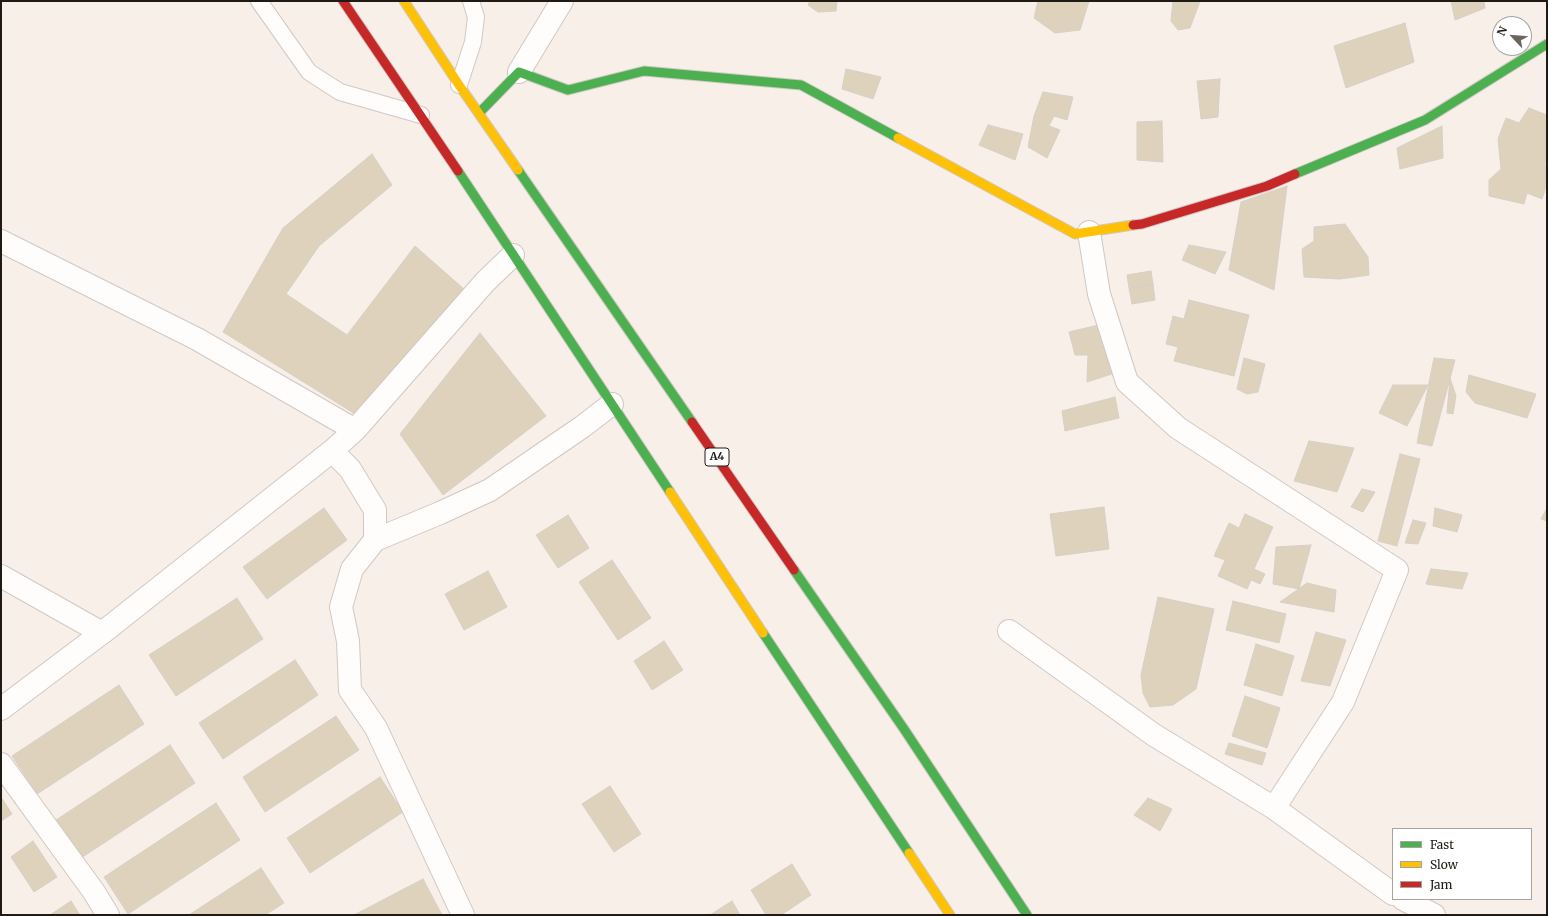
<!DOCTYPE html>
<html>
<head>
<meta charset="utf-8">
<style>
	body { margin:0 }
	#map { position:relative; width:1548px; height:916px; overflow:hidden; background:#f7efe8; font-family:Merriweather,serif }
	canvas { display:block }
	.frame { position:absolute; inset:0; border:2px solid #201a14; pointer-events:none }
	.legend { position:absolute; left:1392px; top:828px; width:140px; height:72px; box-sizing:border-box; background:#fff; border:1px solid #a6a3a1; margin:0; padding:5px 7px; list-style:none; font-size:12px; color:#201a14 }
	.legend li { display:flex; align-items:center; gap:8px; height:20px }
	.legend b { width:20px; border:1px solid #a6a3a1 }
	.north { position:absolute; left:1492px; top:16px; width:40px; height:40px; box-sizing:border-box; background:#fff; border:1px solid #a6a3a1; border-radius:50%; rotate:296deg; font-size:11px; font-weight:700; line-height:16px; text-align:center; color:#201a14 }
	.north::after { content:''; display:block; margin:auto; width:14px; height:18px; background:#6b655e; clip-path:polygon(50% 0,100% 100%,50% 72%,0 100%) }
</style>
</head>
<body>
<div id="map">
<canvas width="1548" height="916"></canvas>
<div class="frame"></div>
<ul class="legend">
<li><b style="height:5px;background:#4caf50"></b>Fast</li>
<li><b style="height:5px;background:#ffc107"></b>Slow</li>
<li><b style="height:5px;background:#c62828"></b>Jam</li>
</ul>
<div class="north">N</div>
</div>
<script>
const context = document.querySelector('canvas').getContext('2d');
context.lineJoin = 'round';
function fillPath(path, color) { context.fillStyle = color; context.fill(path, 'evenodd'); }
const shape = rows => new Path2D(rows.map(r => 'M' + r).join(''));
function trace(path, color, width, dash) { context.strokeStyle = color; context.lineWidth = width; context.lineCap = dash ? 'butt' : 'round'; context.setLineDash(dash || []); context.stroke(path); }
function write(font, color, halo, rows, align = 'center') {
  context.font = font + ' Merriweather,serif'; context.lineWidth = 3; context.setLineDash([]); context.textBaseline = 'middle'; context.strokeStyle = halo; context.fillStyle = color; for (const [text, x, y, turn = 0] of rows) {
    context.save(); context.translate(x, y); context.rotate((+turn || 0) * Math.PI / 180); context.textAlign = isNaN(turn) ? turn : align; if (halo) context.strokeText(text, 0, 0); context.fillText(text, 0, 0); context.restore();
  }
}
const building = shape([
	[810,1,837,1,836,11,818,12,808,5,810,1],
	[1038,1,1089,1,1080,30,1055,33,1034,18,1038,1],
	[1173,1,1200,1,1190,28,1178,30,1171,21,1173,1],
	[1451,1,1484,1,1485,8,1455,20,1451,1],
	[1405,23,1414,62,1346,88,1334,46,1405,23],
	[846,69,881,77,873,99,842,89,846,69],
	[1220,79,1218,117,1201,119,1197,81,1220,79],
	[1043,92,1073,97,1067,120,1054,116,1049,126,1060,130,1047,158,1028,147,1034,116,1043,92],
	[1529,108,1547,115,1547,160,1545,164,1547,184,1542,199,1527,193,1524,204,1489,196,1489,180,1501,169,1498,139,1506,118,1519,123,1529,108],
	[1162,121,1163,162,1137,160,1137,122,1162,121],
	[988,125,1023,134,1015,160,979,145,988,125],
	[1442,126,1443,158,1400,169,1397,148,1442,126],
	[372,154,392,185,319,246,286,294,347,335,415,246,465,290,360,417,223,332,283,228,372,154],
	[1287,186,1274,290,1229,270,1241,202,1287,186],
	[1345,224,1368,257,1369,275,1340,279,1304,277,1302,249,1314,241,1314,227,1345,224],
	[1189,245,1226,252,1215,274,1182,260,1189,245],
	[1151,271,1153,284,1129,288,1127,275,1151,271],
	[1153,284,1155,300,1132,304,1129,288,1153,284],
	[1189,300,1249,315,1234,376,1174,361,1178,347,1166,344,1173,316,1184,319,1189,300],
	[1103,324,1118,372,1087,382,1088,355,1075,355,1069,332,1103,324],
	[480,333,546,416,443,495,400,434,480,333],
	[1244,358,1265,364,1258,392,1247,394,1237,389,1244,358],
	[1434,358,1455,360,1432,446,1417,443,1434,358],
	[1469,375,1536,394,1527,418,1475,403,1466,392,1469,375],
	[1450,378,1456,396,1453,414,1447,413,1450,378],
	[1393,385,1428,385,1407,426,1379,413,1393,385],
	[1115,397,1119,418,1065,431,1062,411,1115,397],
	[1309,441,1354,448,1337,492,1294,481,1309,441],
	[1400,454,1420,459,1397,546,1378,541,1400,454],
	[1362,489,1375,492,1363,512,1351,507,1362,489],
	[1104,507,1109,549,1056,556,1050,514,1104,507],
	[324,508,347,540,267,599,243,567,324,508],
	[1435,508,1462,515,1457,532,1433,526,1435,508],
	[1547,508,1547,521,1541,519,1547,508],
	[1245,514,1273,527,1254,569,1265,574,1260,584,1251,580,1247,589,1218,576,1225,560,1214,556,1229,523,1239,528,1245,514],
	[568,515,589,548,558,568,536,535,568,515],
	[1413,520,1426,523,1418,544,1405,543,1413,520],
	[1311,545,1299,589,1273,584,1276,547,1311,545],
	[612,560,651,618,618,640,579,582,612,560],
	[1431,569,1468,573,1462,589,1426,584,1431,569],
	[488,571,507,607,464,630,445,594,488,571],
	[1307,583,1336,590,1334,612,1280,602,1307,583],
	[1158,597,1214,609,1196,689,1173,705,1150,707,1143,693,1141,675,1158,597],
	[237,598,263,639,176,696,149,655,237,598],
	[1233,601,1286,614,1279,643,1226,630,1233,601],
	[1316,632,1346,640,1330,686,1301,681,1316,632],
	[664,641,683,670,652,690,634,661,664,641],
	[1256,644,1294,656,1282,696,1244,685,1256,644],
	[295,660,318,695,223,759,199,723,295,660],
	[119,685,144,724,37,794,12,756,119,685],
	[1245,696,1280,708,1267,748,1232,736,1245,696],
	[336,716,359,750,265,812,243,777,336,716],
	[1229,743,1266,753,1262,765,1225,754,1229,743],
	[170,745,195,783,81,858,56,820,170,745],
	[380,777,403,812,310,873,287,838,380,777],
	[610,786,641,834,614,852,582,804,610,786],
	[1,797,12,814,1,821,1,797],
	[1148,798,1172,809,1160,831,1134,815,1148,798],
	[216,803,240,840,128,914,104,877,216,803],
	[33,841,57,877,34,892,11,857,33,841],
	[792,864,811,895,781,915,766,915,751,890,792,864],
	[261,868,284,903,265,915,189,915,261,868],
	[423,879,442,915,354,915,423,879],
	[71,901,80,915,50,915,71,901],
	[732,901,740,915,710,915,732,901]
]);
const lane = shape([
	[259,1,309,72,340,92,421,115],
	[459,85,473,42,476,17,471,1]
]);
const street = shape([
	[519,72,562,1],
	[1089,232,1099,294,1127,382,1178,428,1397,570,1343,702,1274,808],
	[1,241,197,339,355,430],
	[332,451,350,469,375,510,375,540,352,569,341,607,348,641,350,690,376,728,463,915],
	[375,540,440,513,490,490,582,427,612,404],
	[1,576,102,633],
	[1009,631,1154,735,1274,808,1393,894],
	[1,709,102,633,332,451,355,430,485,282,513,255],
	[1,764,94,892,108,915],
	[1403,899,1434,915]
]);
const fast = shape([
	[480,112,519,72,568,90,644,71,801,85,898,138],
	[518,170,692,422],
	[458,171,670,492],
	[1295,174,1425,120,1547,44],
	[794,570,904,729,1027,915],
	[763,633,909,853]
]);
const slow = shape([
	[404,1,459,85,518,170],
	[898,138,1075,234,1133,225],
	[670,492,763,633],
	[909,853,950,915]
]);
const jam = shape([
	[343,1,458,171],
	[1133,225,1142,224,1267,186,1295,174],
	[692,422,794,570]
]);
const shields = [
	[717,457,24]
];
const shieldNames = [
	["A4",717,457]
];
fillPath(building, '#ded2bd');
trace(building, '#d5d0c9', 1);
trace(lane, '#d0c8c3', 18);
trace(street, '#d0c8c3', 24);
trace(fast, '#d0c8c3', 11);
trace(slow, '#d0c8c3', 11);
trace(jam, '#d0c8c3', 11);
trace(lane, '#fefdfc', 16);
trace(street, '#fefdfc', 22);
trace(fast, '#4caf50', 9);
trace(slow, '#ffc107', 9);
trace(jam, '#c62828', 9);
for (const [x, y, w] of shields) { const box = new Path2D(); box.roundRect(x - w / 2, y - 9, w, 18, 3); context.fillStyle = '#fff'; context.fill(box); trace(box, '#201a14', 1); }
write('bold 11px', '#201a14', null, shieldNames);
</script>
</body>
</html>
